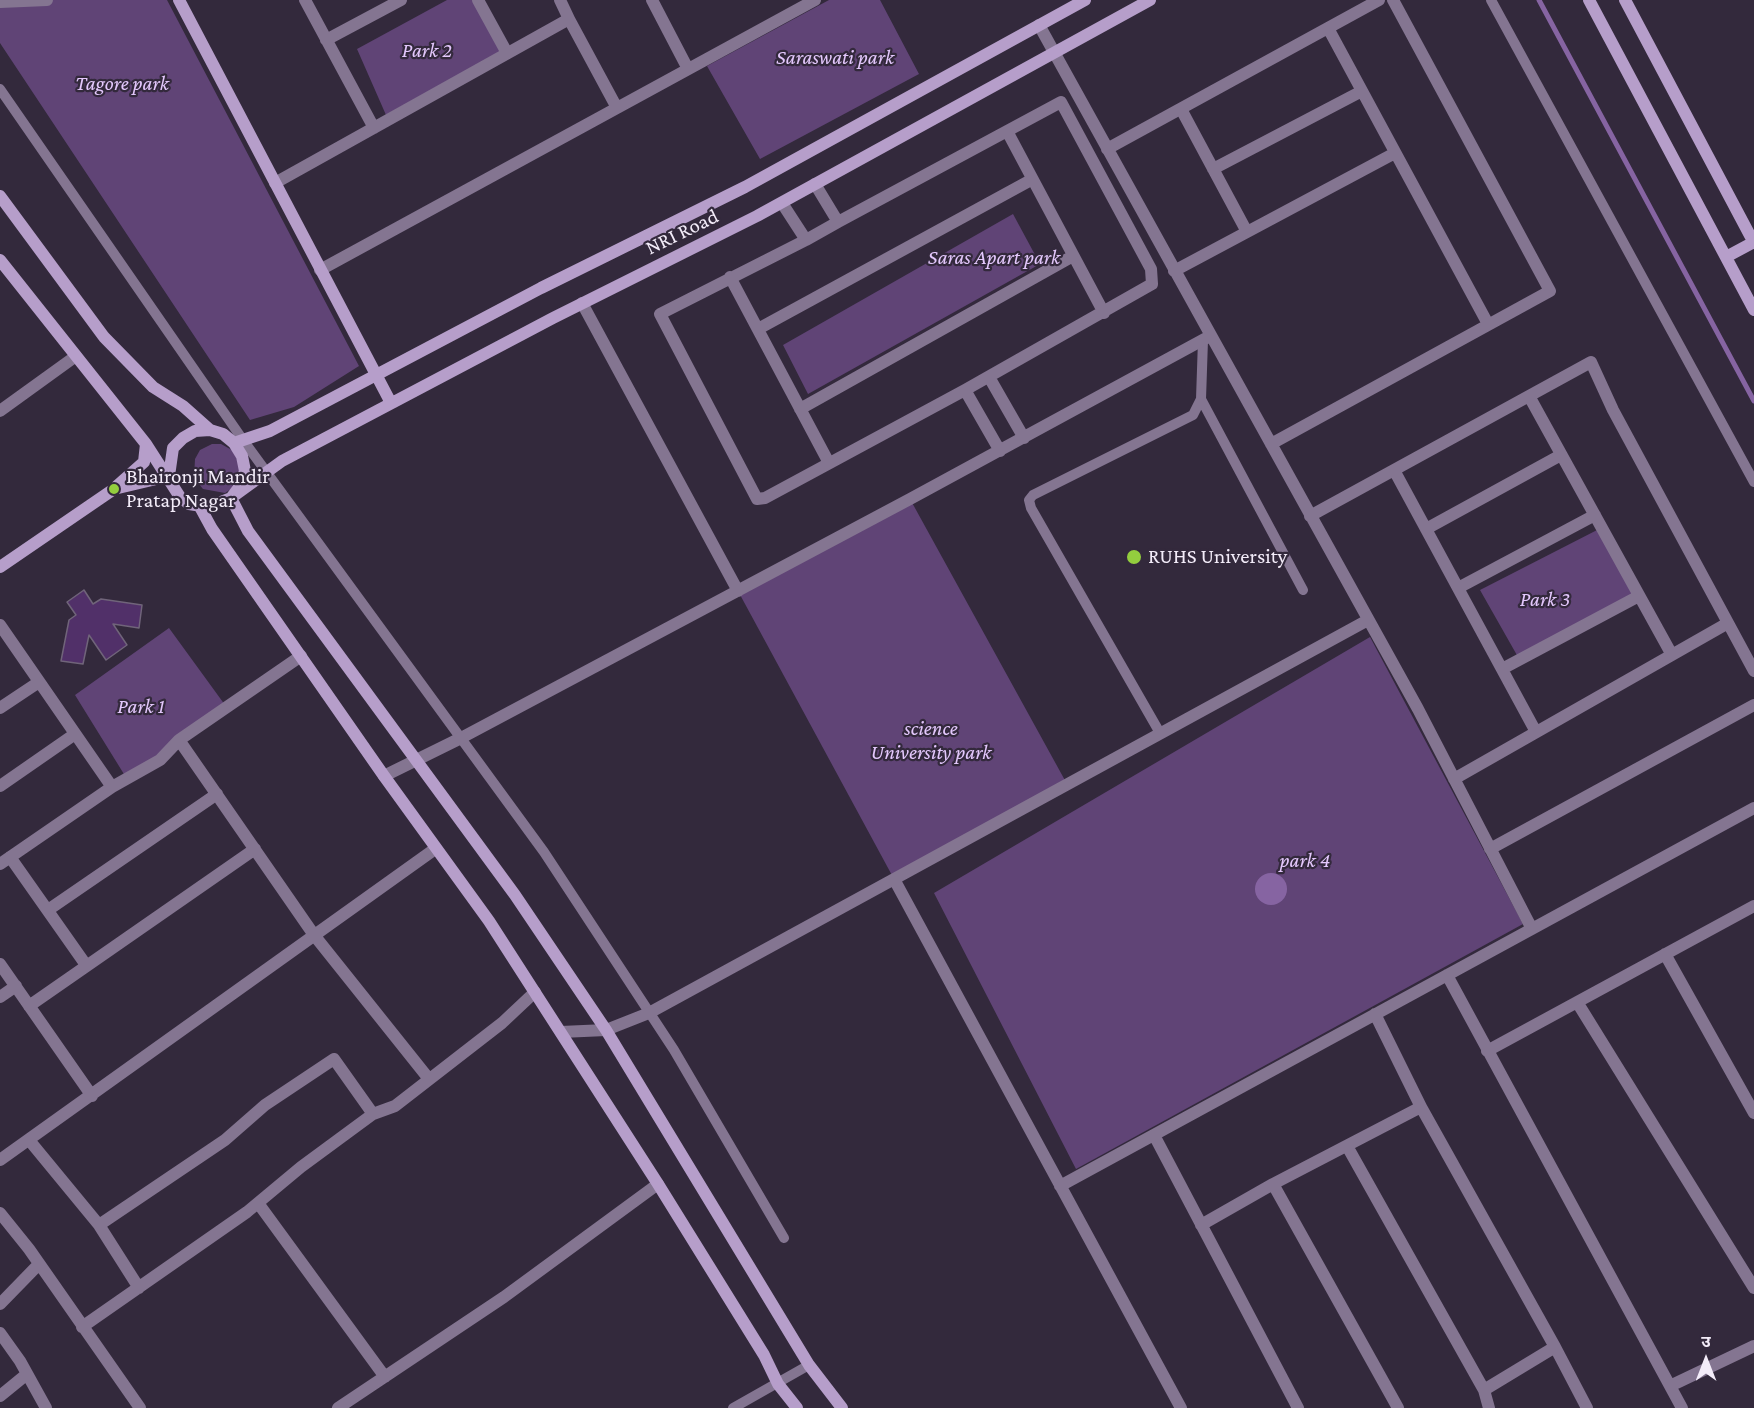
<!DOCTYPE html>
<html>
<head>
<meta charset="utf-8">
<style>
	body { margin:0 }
	#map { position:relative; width:1754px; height:1408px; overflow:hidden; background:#33293c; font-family:"Crimson Pro","Noto Sans Devanagari",serif }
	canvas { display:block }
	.north { position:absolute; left:1676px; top:1330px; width:60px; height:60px; -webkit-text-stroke:4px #33293c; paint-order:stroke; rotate:0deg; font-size:16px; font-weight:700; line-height:24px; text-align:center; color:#f3ecf9 }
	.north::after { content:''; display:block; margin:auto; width:21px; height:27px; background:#f3ecf9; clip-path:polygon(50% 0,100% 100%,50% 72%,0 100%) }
</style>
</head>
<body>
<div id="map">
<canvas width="1754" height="1408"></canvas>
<div class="north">उ</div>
</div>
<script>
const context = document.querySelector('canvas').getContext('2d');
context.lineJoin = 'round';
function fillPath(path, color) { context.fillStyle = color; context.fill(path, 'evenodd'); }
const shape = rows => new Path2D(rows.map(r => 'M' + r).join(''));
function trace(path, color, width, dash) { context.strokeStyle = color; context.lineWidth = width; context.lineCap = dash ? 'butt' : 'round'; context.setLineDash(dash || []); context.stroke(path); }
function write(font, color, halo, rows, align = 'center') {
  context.font = font + ' "Crimson Pro",serif'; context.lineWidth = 4.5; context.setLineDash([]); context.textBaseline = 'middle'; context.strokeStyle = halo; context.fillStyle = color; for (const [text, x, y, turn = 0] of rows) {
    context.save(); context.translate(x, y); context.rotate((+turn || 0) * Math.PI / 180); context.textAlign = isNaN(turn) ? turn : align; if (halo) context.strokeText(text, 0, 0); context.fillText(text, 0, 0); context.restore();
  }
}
const green = shape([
	[0,0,167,0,359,366,294,407,250,420,0,43],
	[447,0,478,0,505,49,386,115,357,49],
	[829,0,880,0,919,74,760,159,707,66],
	[1013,214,1040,264,808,394,783,345],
	[212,444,221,444,232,450,241,465,234,487,225,493,203,489,194,478,195,459,200,450],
	[910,499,1067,784,894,879,738,591],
	[1601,528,1634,595,1518,657,1480,590],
	[169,628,225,705,127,779,75,695],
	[1370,637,1523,924,1076,1169,934,893]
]);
const water = shape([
	'1255 889a16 16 0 1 1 32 0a16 16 0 1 1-32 0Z'
]);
const stream = shape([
	[1539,0,1754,401]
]);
const building = shape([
	[84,590,93,604,101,599,142,605,139,628,113,624,127,645,106,660,89,635,83,664,61,661,69,620,76,615,67,602,84,590]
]);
const lane = shape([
	[1491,0,1754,482],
	[0,89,243,440,544,852,674,1050,784,1238],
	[1201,399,1303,590],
	[1160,733,1031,508,1029,500,1033,495,1193,415,1201,399,1203,340],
	[733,1408,809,1365]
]);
const street = shape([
	[305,0,374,128],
	[478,0,507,53],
	[560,0,569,19],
	[652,0,688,69],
	[0,2,47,0],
	[1039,25,1418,709,1532,929],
	[1328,28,1488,324],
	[326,40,401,0],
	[1181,109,1247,232],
	[1007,131,1104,313],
	[1107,149,1379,0],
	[1213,169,1362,91],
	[275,183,569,19,617,108],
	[782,203,806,240,660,314,757,499,765,498,965,390,1152,284,1151,269,1061,102,838,222,815,184],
	[806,240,838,222],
	[320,270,815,0],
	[1174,271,1395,153],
	[730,277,829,463],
	[582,303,738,591],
	[758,329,1031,180],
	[989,377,1024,438],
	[965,390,1000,451],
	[1529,396,1672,655],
	[800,409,1073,256],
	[0,411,76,356],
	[1271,444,1550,291,1393,0],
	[1394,470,1536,732],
	[1310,516,1591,362,1613,410,1754,671],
	[1426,529,1561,455],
	[1458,588,1595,515],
	[0,625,112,787,0,864],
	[301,656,179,740,314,935,429,1079],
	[1502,669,1639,596],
	[0,708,39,682],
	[384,776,461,738,910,499,1210,336],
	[1454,779,1728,623],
	[0,786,75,734],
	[112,787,160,760,179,740],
	[1490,849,1754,705],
	[10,857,86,965],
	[894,879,1181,1408],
	[48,910,217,794],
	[1665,954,1754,1113],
	[0,964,92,1096],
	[1447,975,1682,1408],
	[0,997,16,986],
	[1577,1002,1754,1288],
	[29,1006,255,849],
	[561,1032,606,1030,649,1013,1368,620],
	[1487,1051,1754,906],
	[1154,1135,1298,1408],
	[29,1140,99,1225],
	[1347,1146,1484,1390,1555,1347,1421,1107],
	[0,1160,435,849],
	[1273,1184,1421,1107,1375,1014],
	[1060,1186,1754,808],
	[258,1203,385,1377],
	[0,1213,29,1249,140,1408],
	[1201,1225,1273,1184,1398,1408],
	[139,1288,99,1225,225,1140,265,1105,334,1059,373,1114],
	[0,1304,39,1264],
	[82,1327,247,1212,301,1167,373,1114,395,1106,502,1023,535,992],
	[0,1333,20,1361,46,1408],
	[1555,1347,1587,1408],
	[1670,1386,1754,1346],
	[1484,1390,1489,1408],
	[0,1396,27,1374],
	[338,1408,504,1297,658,1184]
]);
const secondary = shape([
	[179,0,391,403],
	[1589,0,1754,310],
	[1625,0,1754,243],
	[0,196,104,337,153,387,183,406,210,430],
	[1726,257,1754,242],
	[0,260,146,444,180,497,189,504,208,507,231,498,240,486,245,471,242,456,234,443,223,434,210,430,195,431,183,438,173,448,169,476],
	[234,443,270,431,541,288,745,187,1085,0],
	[117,486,144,462,146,444],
	[231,498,248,531,515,895,606,1030,809,1365,842,1408],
	[231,498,282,461,553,318,757,216,1150,0],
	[200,507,212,529,384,776,489,921,658,1184,764,1355,778,1384,797,1408],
	[0,567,114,489,169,476]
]);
const markers = [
	[114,489,6,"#93cd3e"],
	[1134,557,8,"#93cd3e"]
];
const parkNames = [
	["Park 2",427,51],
	["Saraswati park",835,58],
	["Tagore park",122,84],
	["Saras Apart park",994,258],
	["Park 3",1545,600],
	["Park 1",141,707],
	["science",931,729],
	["University park",931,753],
	["park 4",1305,861]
];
const streetNames = [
	["NRI Road",682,232,-26]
];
const poiNames = [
	["Bhaironji Mandir",126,477],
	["Pratap Nagar",126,501],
	["RUHS University",1148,557]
];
fillPath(green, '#604476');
fillPath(water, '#8664a2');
trace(stream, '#8664a2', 5);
fillPath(building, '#513069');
trace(building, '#70647a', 1.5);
trace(lane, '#847591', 10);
trace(street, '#847591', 12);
trace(secondary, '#b69eca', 12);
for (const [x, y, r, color] of markers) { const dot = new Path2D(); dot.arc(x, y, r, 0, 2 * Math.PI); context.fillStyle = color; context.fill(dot); trace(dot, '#33293c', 2); }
write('italic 21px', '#e4c8fd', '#33293c', parkNames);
write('21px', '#f3ecf9', '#33293c', streetNames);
write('21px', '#f3ecf9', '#33293c', poiNames, 'left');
</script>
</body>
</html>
